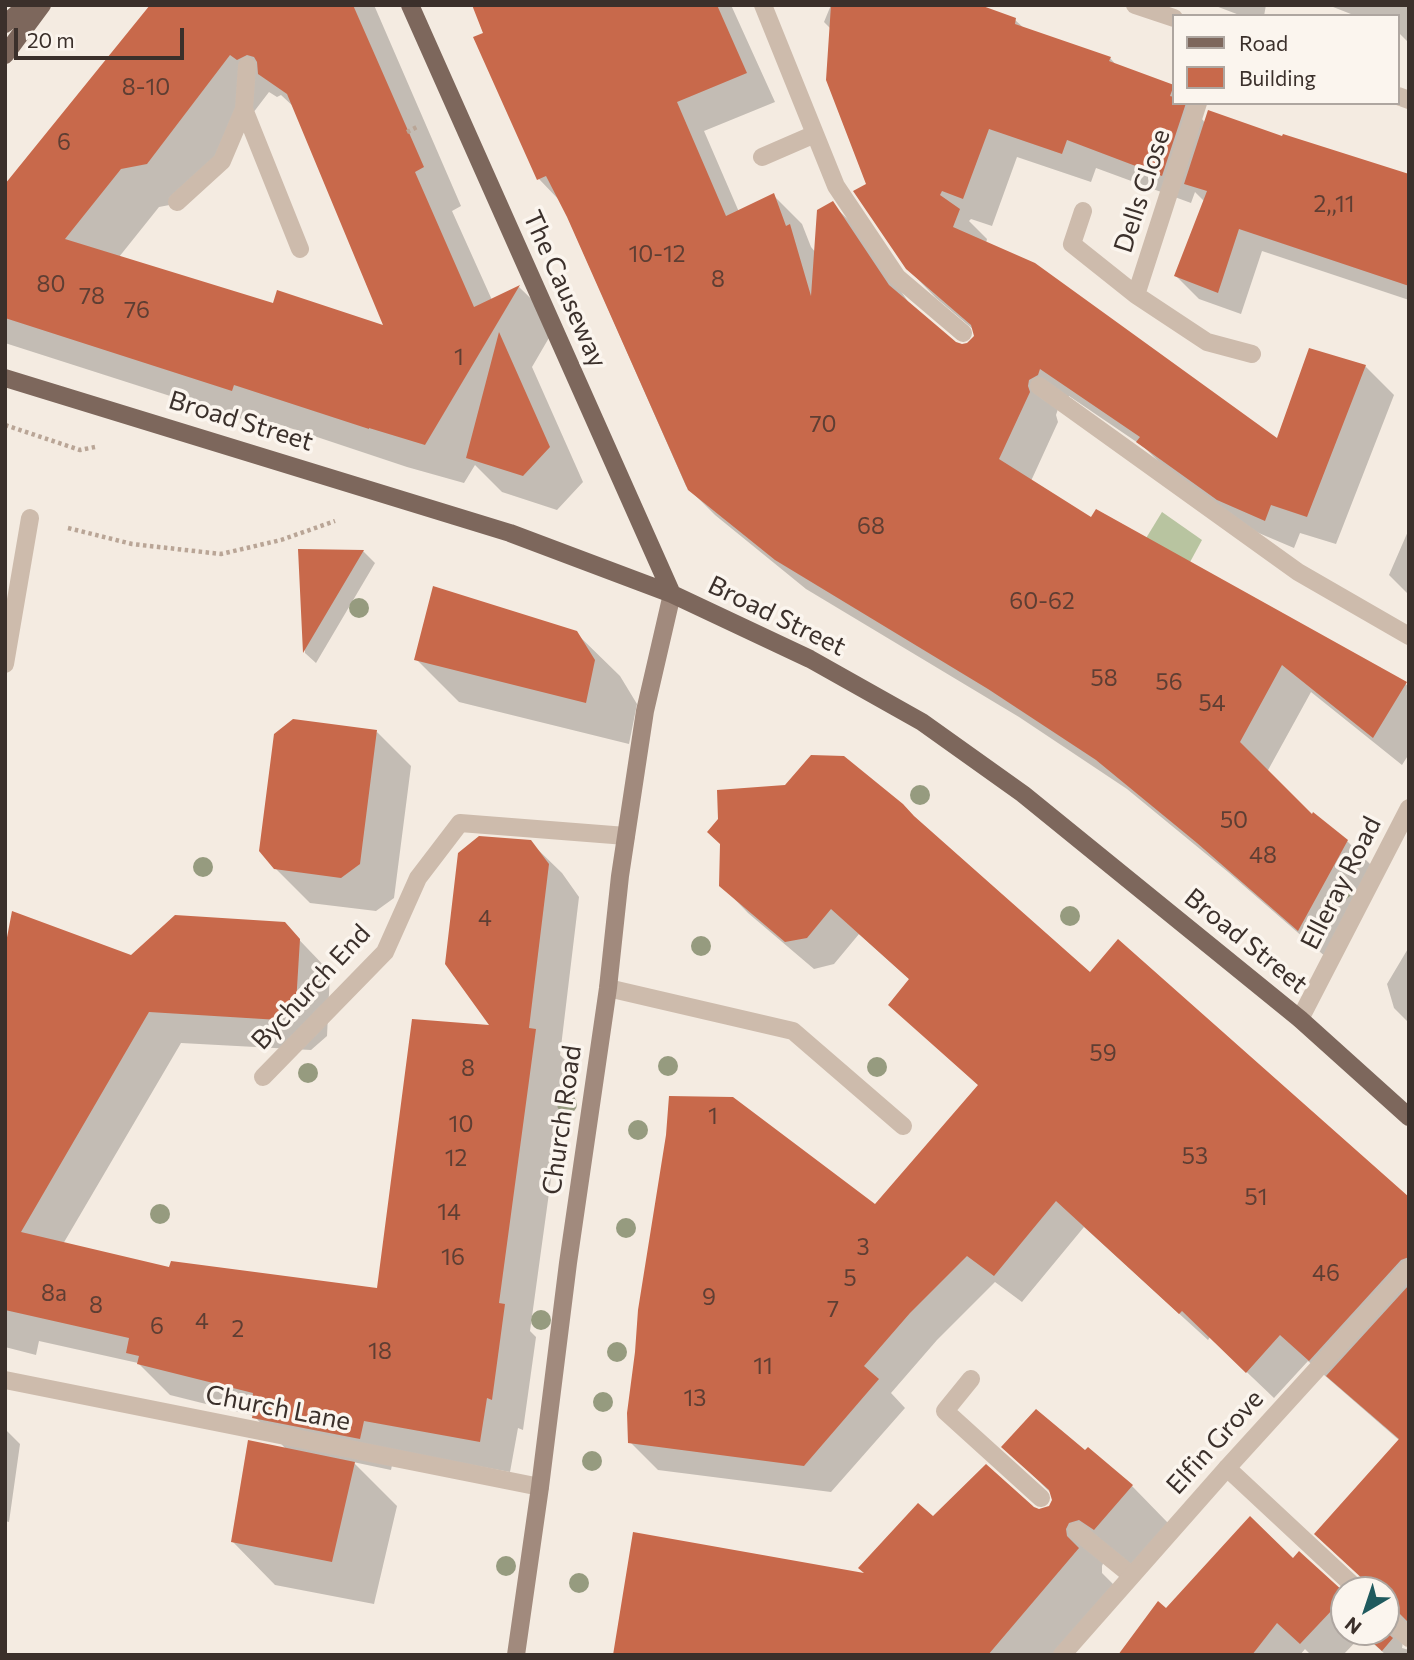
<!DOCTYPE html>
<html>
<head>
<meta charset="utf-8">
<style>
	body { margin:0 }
	#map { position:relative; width:1414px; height:1660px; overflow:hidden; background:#f4ebe1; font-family:Commissioner,sans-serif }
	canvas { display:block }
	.frame { position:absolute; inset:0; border:7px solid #3b302b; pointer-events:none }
	.legend { position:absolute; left:1172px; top:14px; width:228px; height:91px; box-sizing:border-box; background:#fbf5ee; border:2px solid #aea6a0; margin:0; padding:9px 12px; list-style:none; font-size:21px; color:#3b302b }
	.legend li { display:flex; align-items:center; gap:14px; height:35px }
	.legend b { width:35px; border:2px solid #aea6a0 }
	.north { position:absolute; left:1330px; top:1576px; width:70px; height:70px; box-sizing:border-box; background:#fbf5ee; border:2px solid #aea6a0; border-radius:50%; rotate:219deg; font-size:19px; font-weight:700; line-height:28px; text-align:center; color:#3b302b }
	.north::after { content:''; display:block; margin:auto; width:24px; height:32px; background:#1f5a5e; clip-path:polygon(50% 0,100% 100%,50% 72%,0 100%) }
	.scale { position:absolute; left:14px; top:28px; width:170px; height:32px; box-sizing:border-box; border:4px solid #3b302b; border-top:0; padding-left:9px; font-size:21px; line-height:24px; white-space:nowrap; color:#3b302b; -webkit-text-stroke:5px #fbf5ee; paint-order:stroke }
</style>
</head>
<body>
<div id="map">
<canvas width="1414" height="1660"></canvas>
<div class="frame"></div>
<ul class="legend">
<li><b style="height:9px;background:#7d675c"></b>Road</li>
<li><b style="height:19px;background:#c8694b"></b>Building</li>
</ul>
<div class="north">N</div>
<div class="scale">20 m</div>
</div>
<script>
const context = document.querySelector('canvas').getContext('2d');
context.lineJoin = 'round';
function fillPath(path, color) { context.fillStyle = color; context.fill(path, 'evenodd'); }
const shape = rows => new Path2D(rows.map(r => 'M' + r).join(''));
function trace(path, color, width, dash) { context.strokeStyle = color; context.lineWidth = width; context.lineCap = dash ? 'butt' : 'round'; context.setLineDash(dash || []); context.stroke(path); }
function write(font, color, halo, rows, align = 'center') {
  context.font = font + ' Commissioner,sans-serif'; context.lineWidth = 7; context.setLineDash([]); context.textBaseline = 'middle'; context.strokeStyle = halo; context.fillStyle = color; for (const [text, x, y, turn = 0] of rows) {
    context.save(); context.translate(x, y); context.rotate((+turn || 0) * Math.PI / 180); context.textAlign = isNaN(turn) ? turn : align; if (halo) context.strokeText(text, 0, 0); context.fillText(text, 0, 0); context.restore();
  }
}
const green = shape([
	[1162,512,1202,540,1164,610,1120,581]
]);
const shadow = shape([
	[152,5,374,5,461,206,452,211,492,300,519,287,557,324,532,367,583,482,557,510,502,492,475,465,464,483,407,467,272,422,270,428,5,343,5,190],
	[269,92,277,97,281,95,295,108,386,328,274,305,119,257,159,207,185,202],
	[473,5,731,5,775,102,704,131,739,212,774,196,802,224,811,247,816,253,832,204,861,232,911,306,955,343,968,345,976,336,974,330,936,298,907,268,868,185,831,29,824,22,831,5,975,5,1015,20,1025,29,1110,58,1117,66,1173,86,1174,103,1190,103,1205,123,1283,138,1409,176,1409,300,1262,251,1241,314,1199,299,1176,276,1205,202,1195,192,1191,203,1096,168,1091,182,1017,157,992,226,971,219,969,221,987,239,986,243,1278,440,1365,366,1394,395,1336,544,1300,533,1294,548,1247,528,1167,470,1144,447,1069,396,1066,403,1058,409,1056,415,1058,422,1031,481,1092,520,1409,686,1409,754,1402,765,1311,692,1267,772,1312,817,1347,841,1376,870,1327,958,1228,872,1127,789,1019,717,806,589,715,515,686,486,561,202,539,179,476,38,484,35],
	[1213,5,1266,5,1264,16,1242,16],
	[1328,5,1409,5,1409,43,1398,32,1398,16,1356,16],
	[1409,529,1409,595,1389,575],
	[300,551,363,551,375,563,316,663,305,653],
	[576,633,620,676,637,704,629,744,459,702,416,659],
	[377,732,411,766,394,898,376,911,310,903,275,868],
	[927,830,1090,974,1409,1200,1409,1633,1404,1636,1402,1648,1409,1650,1409,1655,1386,1655,1363,1634,1343,1655,1311,1655,1305,1649,1300,1655,1121,1655,1166,1610,1293,1560,1344,1595,1344,1632,1386,1632,1386,1590,1370,1590,1400,1441,1308,1361,1274,1398,1210,1337,1208,1340,1084,1227,1022,1302,995,1282,937,1340,891,1393,905,1408,831,1492,658,1470,630,1442,875,1206,979,1086,890,1005,910,980,859,934,834,964,814,969,748,913,721,885],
	[530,842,562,873,579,897,560,1055,567,1062,530,1331,536,1337,523,1430,518,1428,510,1472,395,1451,391,1470,353,1462,397,1506,374,1604,275,1585,233,1542,287,1450,254,1416,170,1395,138,1363,39,1341,36,1355,5,1347,5,958,132,957,284,924,330,972,327,1036,311,1050,181,1043,63,1244,170,1269,378,1289,493,1027],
	[1409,947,1409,1023,1394,1008,1387,984],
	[5,1429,20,1444,9,1522,5,1521],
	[1004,1447,1085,1452,1088,1449,1132,1486,1168,1523,1131,1565,1105,1559,1102,1566,1102,1573,1114,1585,1055,1655,973,1655,868,1575,933,1518,1033,1508,1039,1511,1050,1508,1054,1500,1052,1494]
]);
const building = shape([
	[150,5,353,5,424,167,415,172,474,307,520,285,425,445,369,428,369,429,234,385,232,391,5,318,5,184],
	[230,55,237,60,247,55,254,57,257,62,258,74,287,94,383,325,277,290,273,303,65,239,121,169,147,164],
	[472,5,717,5,747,73,677,102,726,216,774,193,786,226,790,224,811,296,817,210,833,201,889,285,956,342,962,344,967,343,974,336,971,325,906,269,853,191,866,184,826,80,831,5,980,5,1016,18,1015,24,1111,57,1109,61,1174,85,1170,96,1174,97,1174,103,1186,103,1162,176,1067,140,1062,154,989,129,963,199,942,191,940,195,960,209,953,227,1035,263,1277,438,1309,348,1366,365,1307,517,1271,505,1265,521,1217,500,1136,442,1140,437,1040,369,1038,375,1029,380,1028,386,1030,392,999,459,1091,517,1096,509,1407,682,1373,738,1282,665,1240,742,1312,814,1313,812,1348,840,1298,931,1197,843,1096,760,988,689,775,560,688,490,567,217,546,176,537,180,473,37,483,33],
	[1208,110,1282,136,1283,134,1409,174,1409,286,1239,229,1218,293,1174,276,1207,191,1184,184],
	[499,332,550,447,523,476,466,458],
	[298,549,364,550,303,653],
	[433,586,577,631,595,660,586,703,414,660],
	[293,719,377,730,360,864,341,878,274,869,259,851,274,734],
	[811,755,844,756,903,804,914,816,1090,972,1118,939,1409,1197,1409,1257,1401,1260,1309,1361,1280,1335,1246,1373,1182,1311,1179,1314,1056,1201,994,1276,967,1256,910,1313,864,1366,879,1379,804,1466,628,1443,627,1413,635,1352,638,1310,666,1135,669,1096,733,1097,875,1204,978,1085,888,1005,909,979,831,909,807,938,785,942,719,886,720,844,707,832,718,819,717,790,785,785],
	[479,836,531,840,549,864,529,1028,536,1029,499,1303,505,1304,492,1400,487,1398,480,1442,364,1421,360,1439,252,1418,255,1401,252,1400,253,1393,137,1364,139,1356,126,1353,129,1338,5,1310,5,948,12,911,131,955,175,915,285,922,300,939,296,1004,279,1020,149,1012,21,1232,169,1267,171,1261,377,1288,412,1019,489,1025,445,964,458,853],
	[1409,1285,1409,1621,1408,1622,1394,1608,1386,1605,1386,1590,1369,1590,1366,1582,1314,1534,1399,1439,1326,1376],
	[1036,1409,1085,1450,1088,1447,1133,1485,1094,1530,1079,1520,1069,1523,1066,1529,1067,1536,1079,1548,988,1655,613,1655,633,1532,864,1573,858,1568,918,1503,933,1516,986,1464,1034,1507,1039,1509,1049,1506,1052,1500,1049,1490,1001,1447],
	[248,1440,355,1462,332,1562,231,1542],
	[1250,1516,1293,1558,1299,1551,1344,1592,1344,1616,1334,1608,1300,1644,1277,1623,1252,1655,1118,1655,1158,1601,1166,1608],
	[1361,1632,1386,1632,1393,1638,1382,1651]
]);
const path = shape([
	[407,132,417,127],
	[5,425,80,450,95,447],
	[68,528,132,544,221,554,281,540,335,521]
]);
const service = shape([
	[763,5,836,186,897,277,963,333],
	[247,66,244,109,300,249],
	[762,157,815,134],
	[177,202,222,161,244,109],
	[1039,386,1298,572,1409,636],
	[608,988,793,1031,903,1126],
	[971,1379,945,1411,1041,1498],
	[1227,1468,1358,1590],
	[1077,1531,1131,1575],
	[1386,1616,1409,1638]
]);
const minor = shape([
	[1135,5,1174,18],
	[1398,96,1409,100],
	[1083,211,1072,244,1136,295,1207,342,1252,354],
	[1136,295,1198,103],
	[5,664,30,518],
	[1300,1019,1409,808],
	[263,1077,385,952,418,878,460,823,626,836],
	[5,1380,540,1487],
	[1062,1655,1227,1468,1409,1268]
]);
const secondary = shape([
	[516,1655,540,1487,568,1263,608,988,620,876,645,711,672,594]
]);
const primary = shape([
	[410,5,672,594],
	[5,24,27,5],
	[5,55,42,5],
	[5,378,510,533,672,594,810,659,922,722,1023,794,1300,1019,1409,1117]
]);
const trees = [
	[359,608],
	[920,795],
	[203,867],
	[1342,890],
	[1070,916],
	[701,946],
	[668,1066],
	[877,1067],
	[308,1073],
	[567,1104],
	[638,1130],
	[160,1214],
	[626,1228],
	[541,1320],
	[617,1352],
	[603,1402],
	[592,1461],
	[506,1566],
	[579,1583]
];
const numberNames = [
	["8-10",146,87],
	["6",64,142],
	["2,,11",1334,204],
	["10-12",657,254],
	["8",718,279],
	["80",51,284],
	["78",92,296],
	["76",137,310],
	["1",459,357],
	["70",823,424],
	["68",871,526],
	["60-62",1042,601],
	["58",1104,678],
	["56",1169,682],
	["54",1212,703],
	["50",1234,820],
	["48",1263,855],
	["4",485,918],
	["59",1103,1053],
	["8",468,1068],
	["1",713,1116],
	["10",461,1124],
	["53",1195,1156],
	["12",456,1158],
	["51",1256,1197],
	["14",449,1212],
	["3",863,1247],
	["16",453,1257],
	["46",1326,1273],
	["5",850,1278],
	["8a",54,1293],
	["9",709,1297],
	["8",96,1305],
	["7",833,1309],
	["4",202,1321],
	["6",157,1326],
	["2",238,1329],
	["18",380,1351],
	["11",763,1366],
	["13",695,1398]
];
const streetNames = [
	["Dells Close",1142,191,-72],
	["The Causeway",565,289,66],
	["Broad Street",241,421,17],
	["Broad Street",777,616,26],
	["Elleray Road",1341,883,-63],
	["Broad Street",1246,941,39],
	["Bychurch End",311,987,-47],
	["Church Road",562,1120,-82],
	["Church Lane",278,1408,11],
	["Elfin Grove",1215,1442,-48]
];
fillPath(green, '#b8c4a0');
fillPath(shadow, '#0003');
fillPath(building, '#c8694b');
trace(path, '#b9a596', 4.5, [3.5, 3.5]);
trace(service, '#cdbbac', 18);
trace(minor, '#cdbbac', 18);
trace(secondary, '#a18a7d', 18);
trace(primary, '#7d675c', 18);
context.fillStyle = '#969b7f';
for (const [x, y] of trees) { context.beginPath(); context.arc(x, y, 10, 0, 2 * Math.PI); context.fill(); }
write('23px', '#5e3e33', null, numberNames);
write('26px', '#3b302b', '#fbf5ee', streetNames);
</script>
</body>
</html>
